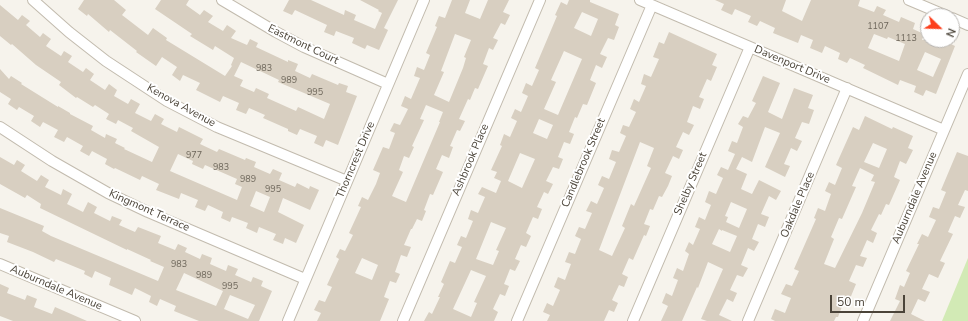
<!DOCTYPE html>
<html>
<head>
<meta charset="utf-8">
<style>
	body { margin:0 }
	#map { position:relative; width:968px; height:321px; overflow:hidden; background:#f6f3ec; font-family:"Nunito Sans",sans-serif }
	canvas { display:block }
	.north { position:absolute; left:920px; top:8px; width:40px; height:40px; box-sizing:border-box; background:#fff; border:1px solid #b7b4b0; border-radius:50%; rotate:113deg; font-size:11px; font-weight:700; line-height:16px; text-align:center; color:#4b4439 }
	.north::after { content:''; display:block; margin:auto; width:14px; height:18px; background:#fc3f1d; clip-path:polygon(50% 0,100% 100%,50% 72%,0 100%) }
	.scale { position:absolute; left:830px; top:295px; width:75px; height:18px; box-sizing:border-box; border:2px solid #4b4439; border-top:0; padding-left:5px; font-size:12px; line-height:14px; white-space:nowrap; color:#4b4439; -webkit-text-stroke:3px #fff; paint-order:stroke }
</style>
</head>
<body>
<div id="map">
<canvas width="968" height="321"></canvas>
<div class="north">N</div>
<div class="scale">50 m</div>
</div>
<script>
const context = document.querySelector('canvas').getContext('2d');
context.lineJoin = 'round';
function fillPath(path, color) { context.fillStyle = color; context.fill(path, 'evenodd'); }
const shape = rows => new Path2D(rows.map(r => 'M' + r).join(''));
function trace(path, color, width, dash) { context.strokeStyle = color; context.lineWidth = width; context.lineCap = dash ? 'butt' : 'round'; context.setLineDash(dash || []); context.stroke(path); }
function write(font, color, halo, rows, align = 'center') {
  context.font = font + ' "Nunito Sans",sans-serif'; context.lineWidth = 4; context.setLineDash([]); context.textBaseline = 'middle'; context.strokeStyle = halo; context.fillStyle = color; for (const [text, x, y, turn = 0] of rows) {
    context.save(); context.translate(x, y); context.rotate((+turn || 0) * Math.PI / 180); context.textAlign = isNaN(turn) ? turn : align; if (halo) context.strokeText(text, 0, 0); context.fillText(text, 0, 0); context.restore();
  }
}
const green = shape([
	[968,258,968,321,942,321]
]);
const building = shape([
	[84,0,114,0,126,10,122,15,148,35,153,28,167,38,166,40,225,76,232,66,231,65,234,58,215,46,213,50,190,36,192,34,155,9,161,0,189,0,186,5,200,15,204,10,213,16,208,22,223,31,227,25,236,31,231,38,247,45,250,39,258,43,256,47,288,62,288,60,298,64,295,71,310,78,312,74,338,85,339,83,348,86,346,92,357,96,338,145,326,140,323,147,314,143,317,136,300,129,297,135,288,131,288,129,263,118,265,115,249,108,246,114,236,110,239,103,223,96,220,102,196,90,200,83,183,75,180,81,172,75,177,67,162,57,156,66,136,52,137,51,110,30,109,32,88,14,87,16,78,9],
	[241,62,279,80,278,82,330,104,324,119,298,107,296,111,267,98,269,94,256,88,254,92,240,86,243,80,234,76],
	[289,0,311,0,344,15,345,10,356,15,354,20,375,29,382,13,378,11,379,10,360,0,398,0,384,28,388,30,379,50,367,45,365,49,352,43,354,38,336,31,334,36,324,32,327,25,295,10,292,15,283,11],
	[452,0,470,0,465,13,480,19,488,0,509,0,503,12,510,15,505,25,501,23,493,38,498,40,493,50,489,48,483,64,488,66,478,89,475,88,470,100,468,99,459,119,465,121,460,131,457,130,450,146,453,147,449,158,442,155,436,169,443,172,433,195,430,194,424,210,426,211,422,221,417,219,412,229,411,229,404,245,411,247,407,257,401,255,395,272,400,274,396,283,390,281,384,297,389,299,380,321,317,321,321,313,314,310,319,300,325,302,332,287,327,285,339,259,336,257,340,249,345,251,353,235,349,233,361,207,358,206,362,197,368,200,376,184,380,173,373,170,383,147,389,149,395,133,390,131,394,123,400,125,408,109,401,106,405,96,411,99,420,78,414,76,417,67,424,70,430,55,426,53,437,27,435,26,439,16,445,18],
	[455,34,471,40,464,57,466,58,463,68,449,102,434,95,444,72,441,71],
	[426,105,443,112,439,122,440,122,406,202,392,196,403,172,399,170,404,156,409,158,414,147,412,146,424,120,420,119],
	[362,258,378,265,372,280,355,273],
	[569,0,590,0,590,2,619,14,615,25,619,27,614,40,608,38,600,54,607,57,602,68,596,65,590,80,596,83,587,105,583,104,577,118,575,117,569,132,574,134,570,144,564,142,558,157,563,159,559,169,553,167,546,181,553,184,548,194,544,192,537,207,542,209,538,219,533,217,526,233,531,236,526,247,521,245,515,259,520,261,515,271,510,269,504,284,509,286,505,296,500,294,493,309,498,312,494,321,424,321,429,312,432,314,440,297,438,297,444,284,441,282,450,261,455,263,462,247,457,245,461,236,466,238,473,221,468,219,471,210,478,213,485,197,478,194,482,187,496,193,501,181,494,178,497,172,491,170,502,146,500,145,504,134,510,137,517,121,511,118,515,109,521,112,528,96,522,93,526,83,532,86,539,70,535,68,557,16,555,15,561,2,567,5],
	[582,12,598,19,591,36,574,28],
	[564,51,582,59,558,115,544,109,556,82,551,80],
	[539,119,553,125,547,139,533,133],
	[520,153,535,159,522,188,508,181],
	[491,222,506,228,496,250,499,251,493,265,476,259],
	[471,270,486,276,474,302,477,303,471,317,453,309],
	[715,0,786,0,782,11,802,21,811,0,860,0,858,6,874,12,877,6,886,10,883,15,899,22,901,17,915,23,913,29,924,34,922,40,942,40,955,46,936,94,926,90,923,96,914,92,916,86,900,80,898,85,863,68,865,65,850,58,847,63,838,59,840,53,825,46,822,53,810,48,813,40,801,35,798,43,773,33,775,28,760,21,757,26,748,22,751,16,735,9,732,15,721,10,724,4],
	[874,34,887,39,888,37,905,44,899,61,868,48],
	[925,52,941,59,933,77,917,70],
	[0,5,18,20,22,15,30,21,26,25,40,37,43,33,51,39,46,46,61,56,64,51,72,56,68,62,83,72,86,68,94,74,90,80,105,90,109,84,117,90,114,96,128,104,131,99,140,104,135,113,151,121,155,114,164,119,161,124,177,132,179,127,203,139,200,144,217,152,219,149,245,160,246,158,256,162,254,167,270,174,273,169,282,173,279,180,295,187,297,183,309,189,310,186,319,190,310,210,283,198,278,212,304,225,296,243,285,238,283,244,273,240,276,234,259,227,257,233,246,228,248,223,232,217,230,222,221,218,223,212,208,205,205,211,195,207,198,200,181,193,179,199,156,190,159,184,142,176,140,180,115,168,114,169,105,164,107,159,92,151,89,156,80,151,83,146,67,137,64,142,54,137,58,130,43,122,40,127,31,121,34,116,19,107,17,110,8,104,11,99,0,92,0,69,9,79,11,76,22,83,21,84,58,107,58,106,70,113,70,114,93,126,91,130,105,138,106,134,117,139,115,143,125,148,124,149,152,162,159,147,131,131,133,128,118,120,116,124,106,119,109,114,95,105,93,107,77,97,76,98,59,85,61,82,36,65,12,44,11,45,0,36],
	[178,154,193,161,192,164,203,169,205,165,237,179,235,184,242,187,237,200,170,171],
	[256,191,270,197,264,212,250,206],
	[669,32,717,54,712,65,717,67,711,81,707,79,699,97,704,99,700,109,693,106,687,122,694,125,689,135,683,132,676,147,683,150,679,159,673,156,665,173,672,176,668,186,662,197,659,196,653,210,650,209,644,224,650,226,646,236,644,235,633,260,629,258,622,274,628,277,624,287,619,285,612,300,618,303,614,312,609,310,604,321,547,321,550,315,543,312,547,303,553,306,560,290,554,287,558,277,565,280,571,264,565,262,569,252,575,254,581,239,575,236,579,227,585,229,592,213,586,211,591,201,597,204,604,188,598,185,602,176,609,179,616,162,609,159,612,150,619,152,626,136,620,133,623,125,629,127,636,112,630,109,634,99,639,102,646,86,641,84,644,74,651,77,659,59,653,57,659,42,664,44],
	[640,142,654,148,647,166,651,168,634,206,631,204,622,226,625,228,612,256,599,250],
	[763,76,780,83,768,112,782,119,794,88,813,95,808,108,814,110,809,124,802,122,795,138,802,141,797,151,791,148,784,164,790,166,785,177,765,167,780,133,765,127,752,162,742,157,736,169,747,174,741,189,752,194,759,180,781,191,776,200,769,196,761,214,769,217,765,227,758,224,752,239,759,242,754,251,748,248,741,265,748,268,743,277,737,275,730,290,737,293,733,302,727,299,719,315,732,321,707,321,701,319,723,269,708,262,698,288,697,287,682,321,661,321,668,306,662,303,666,293,672,296,678,280,673,278,677,268,683,271,689,254,685,251,689,242,693,245,700,229,695,227,699,217,705,220,711,205,705,202,709,191,716,194,723,178,717,175,721,167,728,170,735,154,728,151,732,141,737,143,743,127,738,124,743,116,748,118,756,103,752,101],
	[731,202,747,209,739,228,726,222,728,217,725,216],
	[719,229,722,231,722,230,737,236,730,252,712,244],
	[865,116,892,129,893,127,913,136,908,148,913,150,906,164,900,161,894,177,900,180,889,205,886,204,881,215,879,214,871,230,877,233,873,243,867,240,860,256,867,258,863,267,856,265,849,281,856,284,847,306,843,304,838,317,836,317,834,321,775,321,771,319,775,309,785,313,791,298,781,294,786,284,792,286,799,271,794,269,816,219,814,218,818,208,825,211,831,194,825,191,829,182,835,185,842,168,836,165,853,127,859,130],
	[873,143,887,149,879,168,864,162],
	[860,168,874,175,871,181,875,182,862,213,835,268,824,264,834,239,831,237,839,218,842,219,856,187,852,186],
	[957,152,968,156,968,191,965,190,958,205,965,207,960,218,955,216,948,232,953,234,940,261,945,263,938,278,929,274,922,289,930,292,925,302,918,299,911,314,925,321,890,321,900,301,895,299,900,285,904,287,910,273,906,271,919,244,917,244,922,234,928,237,936,220,929,217,933,207,939,209,946,192,941,190],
	[0,157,14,165,17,160,25,165,21,171,37,181,41,175,49,180,45,187,61,195,63,189,72,194,67,204,83,212,88,202,97,207,94,213,110,221,112,216,122,220,119,225,135,232,138,227,161,236,158,243,175,250,178,244,187,248,185,252,200,259,202,254,212,258,210,264,226,271,228,265,238,269,235,275,251,282,253,277,263,281,261,286,272,291,259,321,199,321,174,311,176,306,160,299,157,306,149,302,151,296,135,288,132,295,109,285,111,278,95,271,92,278,84,274,85,271,56,259,54,262,33,252,7,242,9,236,0,233,0,208,44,226,42,231,51,236,158,281,164,267,150,261,151,260,127,249,127,250,40,208,41,204,27,195,25,198,0,184],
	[184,273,223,291,216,306,176,290],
	[230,295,255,305,248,319,224,309],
	[0,284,9,288,7,293,25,300,27,295,37,299,34,307,52,314,55,307,87,321,13,321,0,316]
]);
const street = shape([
	[33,0,69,32,106,61,167,101,217,127,347,181],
	[222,0,276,32,304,47,388,84],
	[640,0,944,130],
	[909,0,947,16],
	[952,18,968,25],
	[0,127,52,161,108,193,148,212,305,279],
	[0,264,135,321],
	[288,321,424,0],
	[403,321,540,0],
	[517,321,652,5],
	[633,321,750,47],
	[748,321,847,88],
	[863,321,968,74]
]);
const numberNames = [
	["1107",878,27],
	["1113",906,39],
	["983",264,69],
	["989",289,81],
	["995",315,93],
	["977",194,156],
	["983",221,168],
	["989",248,180],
	["995",273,190],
	["983",179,265],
	["989",204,276],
	["995",230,287]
];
const streetNames = [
	["Eastmont Court",303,45,26],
	["Davenport Drive",792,65,23],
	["Kenova Avenue",181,106,29],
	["Thorncrest Drive",356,160,-67],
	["Ashbrook Place",471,160,-67],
	["Candlebrook Street",584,163,-67],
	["Shelby Street",691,184,-67],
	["Auburndale Avenue",915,198,-67],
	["Oakdale Place",798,205,-67],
	["Kingmont Terrace",149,211,24],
	["Auburndale Avenue",56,288,23]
];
fillPath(green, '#d2eab5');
fillPath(building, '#d8cfc1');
trace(street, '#c2bbae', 12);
trace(street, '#fff', 10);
write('9px', '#6e675b', null, numberNames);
write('11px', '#4b4439', '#fff', streetNames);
</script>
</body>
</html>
